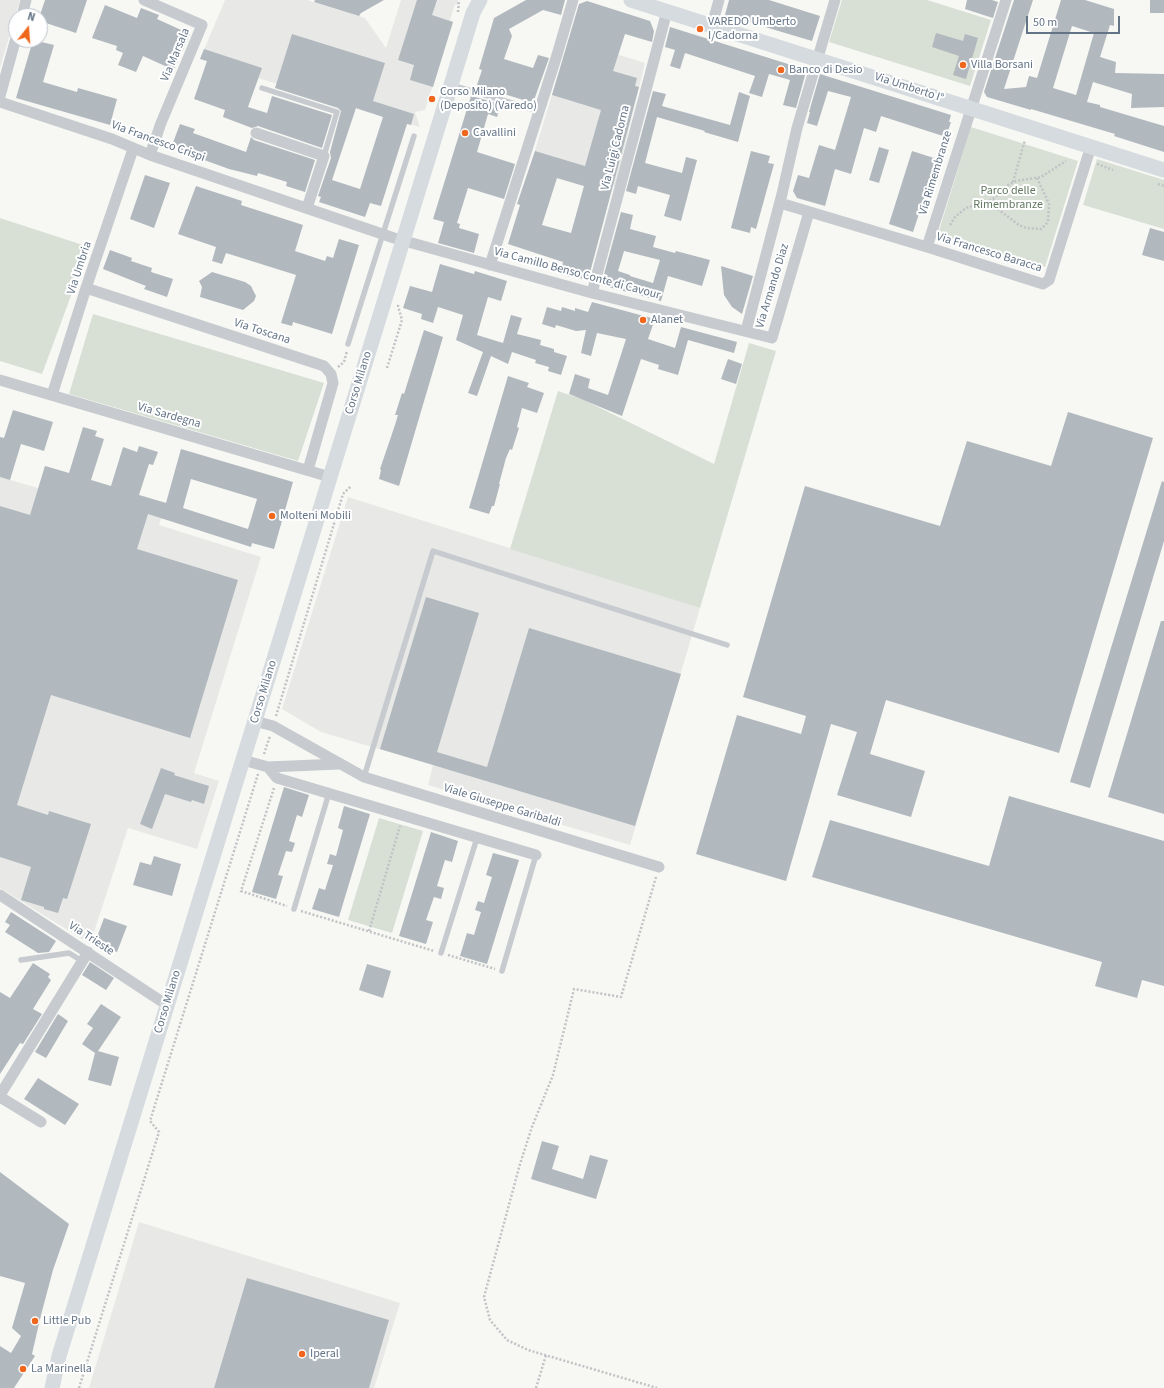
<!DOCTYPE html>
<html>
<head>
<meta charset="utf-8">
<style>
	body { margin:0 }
	#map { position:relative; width:1164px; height:1388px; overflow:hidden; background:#f7f8f4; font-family:"Source Sans 3",sans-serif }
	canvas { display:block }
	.north { position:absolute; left:8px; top:8px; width:40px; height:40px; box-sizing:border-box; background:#fff; border:1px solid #c1c7cf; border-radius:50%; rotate:17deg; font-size:11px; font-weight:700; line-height:16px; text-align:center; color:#647487 }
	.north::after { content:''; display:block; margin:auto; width:14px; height:18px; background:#ef661c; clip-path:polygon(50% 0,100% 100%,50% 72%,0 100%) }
	.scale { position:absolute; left:1026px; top:16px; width:94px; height:18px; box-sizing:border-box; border:2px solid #647487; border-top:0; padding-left:5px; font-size:12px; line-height:14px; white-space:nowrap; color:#647487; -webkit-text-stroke:3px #fff; paint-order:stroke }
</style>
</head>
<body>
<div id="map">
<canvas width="1164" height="1388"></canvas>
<div class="north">N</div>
<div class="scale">50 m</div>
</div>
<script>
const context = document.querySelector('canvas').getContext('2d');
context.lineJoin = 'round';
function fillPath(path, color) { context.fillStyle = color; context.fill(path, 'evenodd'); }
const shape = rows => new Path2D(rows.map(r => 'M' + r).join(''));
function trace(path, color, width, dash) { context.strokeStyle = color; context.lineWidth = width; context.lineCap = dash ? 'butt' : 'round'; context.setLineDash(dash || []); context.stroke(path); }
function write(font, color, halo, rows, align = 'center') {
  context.font = font + ' "Source Sans 3",sans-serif'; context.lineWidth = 4; context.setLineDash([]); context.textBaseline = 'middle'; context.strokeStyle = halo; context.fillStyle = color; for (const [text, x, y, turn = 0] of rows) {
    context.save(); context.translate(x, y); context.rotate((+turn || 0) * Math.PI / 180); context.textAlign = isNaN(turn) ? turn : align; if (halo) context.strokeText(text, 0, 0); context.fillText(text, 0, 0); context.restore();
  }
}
const built = shape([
	[0,0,20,0,0,68],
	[225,0,307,0,365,18,386,48,401,0,458,0,458,5,455,4,450,20,453,22,425,110,415,112,420,127,387,118,370,112,370,113,255,77,200,59],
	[569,39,645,63,615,186,586,178,583,186,529,170],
	[45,466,166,503,159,525,261,557,194,773,219,781,197,849,128,828,90,944,0,888,0,477,38,488],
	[348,497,700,608,630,845,428,785,433,765,321,732,282,709],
	[139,1222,400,1303,374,1388,89,1388]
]);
const green = shape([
	[842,0,927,0,991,20,970,86,829,42],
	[971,127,1078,161,1045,267,938,234],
	[1097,159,1164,180,1164,229,1083,205],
	[0,218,89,247,42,374,0,361],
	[93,314,324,383,298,461,69,394],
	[749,343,776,351,700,608,510,549,558,391,584,400,714,464],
	[379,818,423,831,392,933,348,920]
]);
const building = shape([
	[45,0,87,0,76,33,40,21,40,15],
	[315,0,384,0,361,13,359,16,314,2],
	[417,0,437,0,432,15,453,22,433,87,410,80,414,65,398,60],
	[526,0,565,0,561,15,543,10,509,29,512,36,504,59,533,68,538,55,549,58,533,103,504,94,503,96,476,88,482,70,479,69,494,18],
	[729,0,769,0,820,16,812,41,725,15],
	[967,0,992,0,998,2,993,18,965,9],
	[1014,0,1033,0,1004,89,1026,87,1029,76,1037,78,1061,0,1085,0,1114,9,1114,26,1110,25,1100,57,1116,62,1115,73,1164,74,1164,107,1131,108,1132,94,1093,82,1087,102,1100,105,1100,107,1164,126,1164,152,1114,136,1115,134,1031,109,1031,110,987,97,984,92],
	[1072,26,1094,33,1076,95,1053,88],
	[1150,0,1164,0,1164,13,1150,13],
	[587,1,650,21,654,31,652,42,625,34,613,71,637,78,635,86,639,87,588,280,571,276,571,277,560,274,563,262,508,244,520,205,517,204,535,151,585,166,601,110,552,95,579,4],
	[557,178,584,186,571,233,542,225],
	[105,5,137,18,141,8,159,15,157,19,190,34,174,70,143,56,136,72,118,65,123,53,116,50,117,46,92,38],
	[670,27,804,69,806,72,796,108,783,105,790,80,769,74,762,97,749,93,755,76,685,53,680,69,670,66,675,50,665,47],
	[936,33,963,41,965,34,978,38,966,79,953,75,959,56,932,47],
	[292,34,385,63,373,101,414,114,411,125,407,124,381,206,370,203,365,217,319,202,321,197,318,196,331,158,330,152,341,111,338,108,275,88],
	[356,108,383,117,360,189,332,180],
	[33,40,54,45,43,82,77,92,78,88,117,99,110,125,16,98],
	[204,49,262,68,248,107,267,113,272,96,332,115,322,148,258,126,252,128,223,117,225,110,194,99,207,61,200,59],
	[820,74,951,115,949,122,951,122,946,137,881,116,876,132,864,128,851,174,835,169,825,206,797,198,793,191,798,175,809,178,819,145,835,150,851,97,828,91,817,126,807,123,810,112,809,112],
	[653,91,666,94,662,106,730,125,739,92,750,96,738,142,704,132,705,131,657,117,645,163,682,173,686,157,697,160,681,221,664,216,670,195,638,186,636,194,626,191],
	[471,96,501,104,497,117,488,114,477,152,515,164,504,199,468,188,457,223,460,224,459,228,479,234,474,253,438,243,444,222,433,219],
	[180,124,195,129,193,133,246,152,251,137,254,140,315,160,305,192,286,186,287,182,258,173,257,176,229,169,171,148],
	[879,147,889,150,879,183,869,180],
	[751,151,770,156,768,163,774,164,756,229,751,227,750,233,731,228],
	[912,151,937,159,913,232,889,224],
	[145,175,170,183,154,228,130,219],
	[196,186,242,201,241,205,303,225,295,251,325,261,327,256,333,258,339,239,359,245,332,334,293,322,292,326,281,323,296,275,226,253,222,264,212,261,216,247,178,234],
	[621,212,633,215,630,229,656,236,653,247,675,253,676,251,710,260,702,286,668,276,661,301,601,285],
	[624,251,660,260,653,283,630,276,630,275,618,271],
	[1150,228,1164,232,1164,261,1142,255],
	[110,250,132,258,131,261,152,268,151,272,173,279,167,297,144,289,146,286,103,269],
	[440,264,474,274,475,271,507,281,501,301,488,297,477,335,503,343,511,315,522,318,517,334,541,340,540,345,554,349,554,352,567,356,561,375,548,371,549,367,535,363,536,360,512,352,508,364,491,356,477,396,468,393,483,352,456,340,463,315,438,307,433,323,421,319,422,314,403,308,410,286,432,292],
	[721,266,753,276,742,314,732,307,724,295],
	[212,272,245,282,251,286,256,296,254,301,243,310,200,297,202,287,199,281],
	[592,302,655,319,648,339,675,348,681,327,737,342,734,353,688,340,678,375,658,369,659,365,641,359,622,416,569,394,575,374,590,379,588,388,608,395,626,339,597,333,591,356,581,353,586,330,576,331,556,325,555,328,542,324,547,307,561,311,562,307,575,311,575,308,588,312],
	[424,330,443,337,399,486,379,479,381,470,380,469,395,425,398,415,395,415,402,393,404,394],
	[728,359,742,364,736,384,721,379],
	[508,376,529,383,527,387,544,393,537,413,522,408,517,427,519,428,512,450,510,449,506,458,499,484,500,484,494,506,492,506,489,514,469,508],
	[13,410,53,422,44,451,21,444,10,480,0,477,0,437,4,438],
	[1068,412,1153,438,1059,753,886,700,870,754,925,771,911,817,837,795,857,732,831,724,786,881,696,854,737,715,801,734,806,716,743,697,805,486,940,526,967,441,1051,466],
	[83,427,97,431,95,436,104,439,91,480,111,486,123,447,137,452,139,446,158,452,153,465,149,464,139,495,166,503,181,449,293,482,274,549,252,543,251,547,148,514,137,549,238,580,190,738,51,695,17,805,48,815,49,811,91,824,67,899,63,898,58,913,44,909,44,907,21,900,31,867,0,857,0,506,30,515,45,466,69,473],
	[191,479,257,499,248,529,183,508],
	[1162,481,1164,482,1164,541,1090,788,1070,782],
	[426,597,479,613,437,752,487,767,529,628,681,674,635,826,380,749],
	[1161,621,1164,621,1164,814,1108,797],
	[161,768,175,773,174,775,209,786,204,804,192,800,191,802,165,794,152,829,140,824],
	[284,787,309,795,302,817,297,815,289,841,295,843,292,852,286,851,278,875,283,876,276,899,252,892],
	[1009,796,1164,841,1164,986,1142,980,1137,998,1095,986,1102,962,812,877,830,820,989,866],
	[344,806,370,814,339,917,312,909,319,888,325,890,333,865,327,864,330,854,336,856,343,830,338,828],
	[431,832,458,841,452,862,445,860,437,886,444,888,441,899,434,897,426,920,433,922,426,944,399,936],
	[493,853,519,860,487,964,460,956,467,933,474,935,481,912,475,910,478,901,484,903,492,877,486,875],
	[154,856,181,864,172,896,133,885,140,862,151,865],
	[11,912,56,941,49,952,38,953,5,932,10,925,5,922],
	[104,918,127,926,117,952,96,944,96,940],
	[90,962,114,978,106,990,82,975],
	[33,963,50,974,48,977,51,980,33,1009,42,1014,23,1044,20,1043,0,1074,0,992,10,998],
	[367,964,391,971,383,998,359,990],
	[101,1004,121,1017,98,1051,119,1057,111,1086,88,1080,95,1053,82,1044,93,1028,87,1024],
	[58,1014,68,1021,46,1058,35,1052],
	[38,1078,79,1104,65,1125,24,1099],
	[542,1141,559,1146,552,1169,583,1179,590,1155,608,1160,596,1199,531,1179],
	[0,1172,69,1224,53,1270,41,1315,32,1354,35,1356,14,1388,0,1388,0,1346,11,1353,21,1336,12,1328,25,1283,0,1276],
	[247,1278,389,1320,369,1388,214,1388]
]);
const path = shape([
	[458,12,459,0],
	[1097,164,1113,170],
	[1013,182,1025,140],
	[1158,184,1164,186],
	[988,202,1019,225,1026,228,1041,229,1048,222,1049,204,1046,197,1037,178],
	[950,225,955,217,966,208,992,200,1008,185,1016,181,1041,177,1066,161],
	[338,367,344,362,347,351],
	[387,368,402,320,398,306,399,304],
	[276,716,343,494,351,486],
	[264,754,270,736],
	[274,788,241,891,287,906],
	[656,877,621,997,574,989,553,1075,532,1127,520,1164,484,1297,490,1320,507,1340,528,1350,657,1388],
	[301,911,434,951],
	[369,931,400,826],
	[448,955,495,969],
	[79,1388,159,1132,150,1121,258,774],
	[536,1388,546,1355]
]);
const lane = shape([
	[451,85,539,111],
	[262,88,337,112,324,156],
	[348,344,414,136],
	[364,777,433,551,727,645],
	[294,909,329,793],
	[441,953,477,838],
	[21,960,69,953,82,961],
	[502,971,536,855]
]);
const street = shape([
	[144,0,202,25,161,123,150,155],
	[22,16,26,0],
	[712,25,719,0],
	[0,96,16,38],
	[0,102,112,139,150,155,394,238,592,293,772,338,809,212],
	[256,133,324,156,307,208],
	[780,203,927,247,1043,284,1049,280,1091,146],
	[927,247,1006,0],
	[490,265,557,55,573,0],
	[86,288,324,366,331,374,333,383,308,470],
	[592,293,667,11],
	[746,331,782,194,797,128,835,0],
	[0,380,330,477],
	[52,395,86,288,133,149],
	[255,721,273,726,364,777,659,867],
	[243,760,268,767,339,764],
	[268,767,277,778,536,855],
	[0,895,167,1005],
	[0,1095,88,952],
	[0,1097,41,1122]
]);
const secondary = shape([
	[631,0,1164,170],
	[52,1388,59,1356,451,85,473,13,480,0]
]);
const markers = [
	[700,29,4,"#ef661c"],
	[963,65,4,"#ef661c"],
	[781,70,4,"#ef661c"],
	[432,99,4,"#ef661c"],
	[465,133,4,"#ef661c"],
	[643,320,4,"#ef661c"],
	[272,516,4,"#ef661c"],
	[35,1321,4,"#ef661c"],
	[302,1354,4,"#ef661c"],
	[23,1369,4,"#ef661c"]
];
const poiNames = [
	["VAREDO Umberto",708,22],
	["I/Cadorna",708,36],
	["Villa Borsani",971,65],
	["Banco di Desio",789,70],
	["Corso Milano",440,92],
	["(Deposito) (Varedo)",440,106],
	["Cavallini",473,133],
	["Alanet",651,320],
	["Molteni Mobili",280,516],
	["Little Pub",43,1321],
	["Iperal",310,1354],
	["La Marinella",31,1369]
];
const streetNames = [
	["Via Marsala",176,55,-67],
	["Via Umberto I°",909,88,18],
	["Via Francesco Crispi",158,142,20],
	["Via Luigi Cadorna",616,148,-76],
	["Via Rimembranze",936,173,-73],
	["Via Francesco Baracca",989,253,17],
	["Via Umbria",80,268,-72],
	["Via Camillo Benso Conte di Cavour",577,274,15],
	["Via Armando Diaz",773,286,-73],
	["Via Toscana",262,332,18],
	["Corso Milano",359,383,-73],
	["Via Sardegna",169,416,16],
	["Corso Milano",264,692,-73],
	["Viale Giuseppe Garibaldi",502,806,17],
	["Via Trieste",91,939,33],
	["Corso Milano",168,1002,-73]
];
const parkNames = [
	["Parco delle",1008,191],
	["Rimembranze",1008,205]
];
fillPath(built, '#e8e9e7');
fillPath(green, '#d8e0d5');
fillPath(building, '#b1b8be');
trace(path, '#c0c2c5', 2.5, [2, 2]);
trace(lane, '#c7cace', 5.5);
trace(street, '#c7cace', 11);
trace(secondary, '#d6dbdf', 15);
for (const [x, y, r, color] of markers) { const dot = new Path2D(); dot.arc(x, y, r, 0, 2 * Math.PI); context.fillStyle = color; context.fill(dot); trace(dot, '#fff', 1.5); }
write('12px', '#647487', '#fff', poiNames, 'left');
write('12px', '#647487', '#fff', streetNames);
write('12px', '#627960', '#fff', parkNames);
</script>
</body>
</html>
